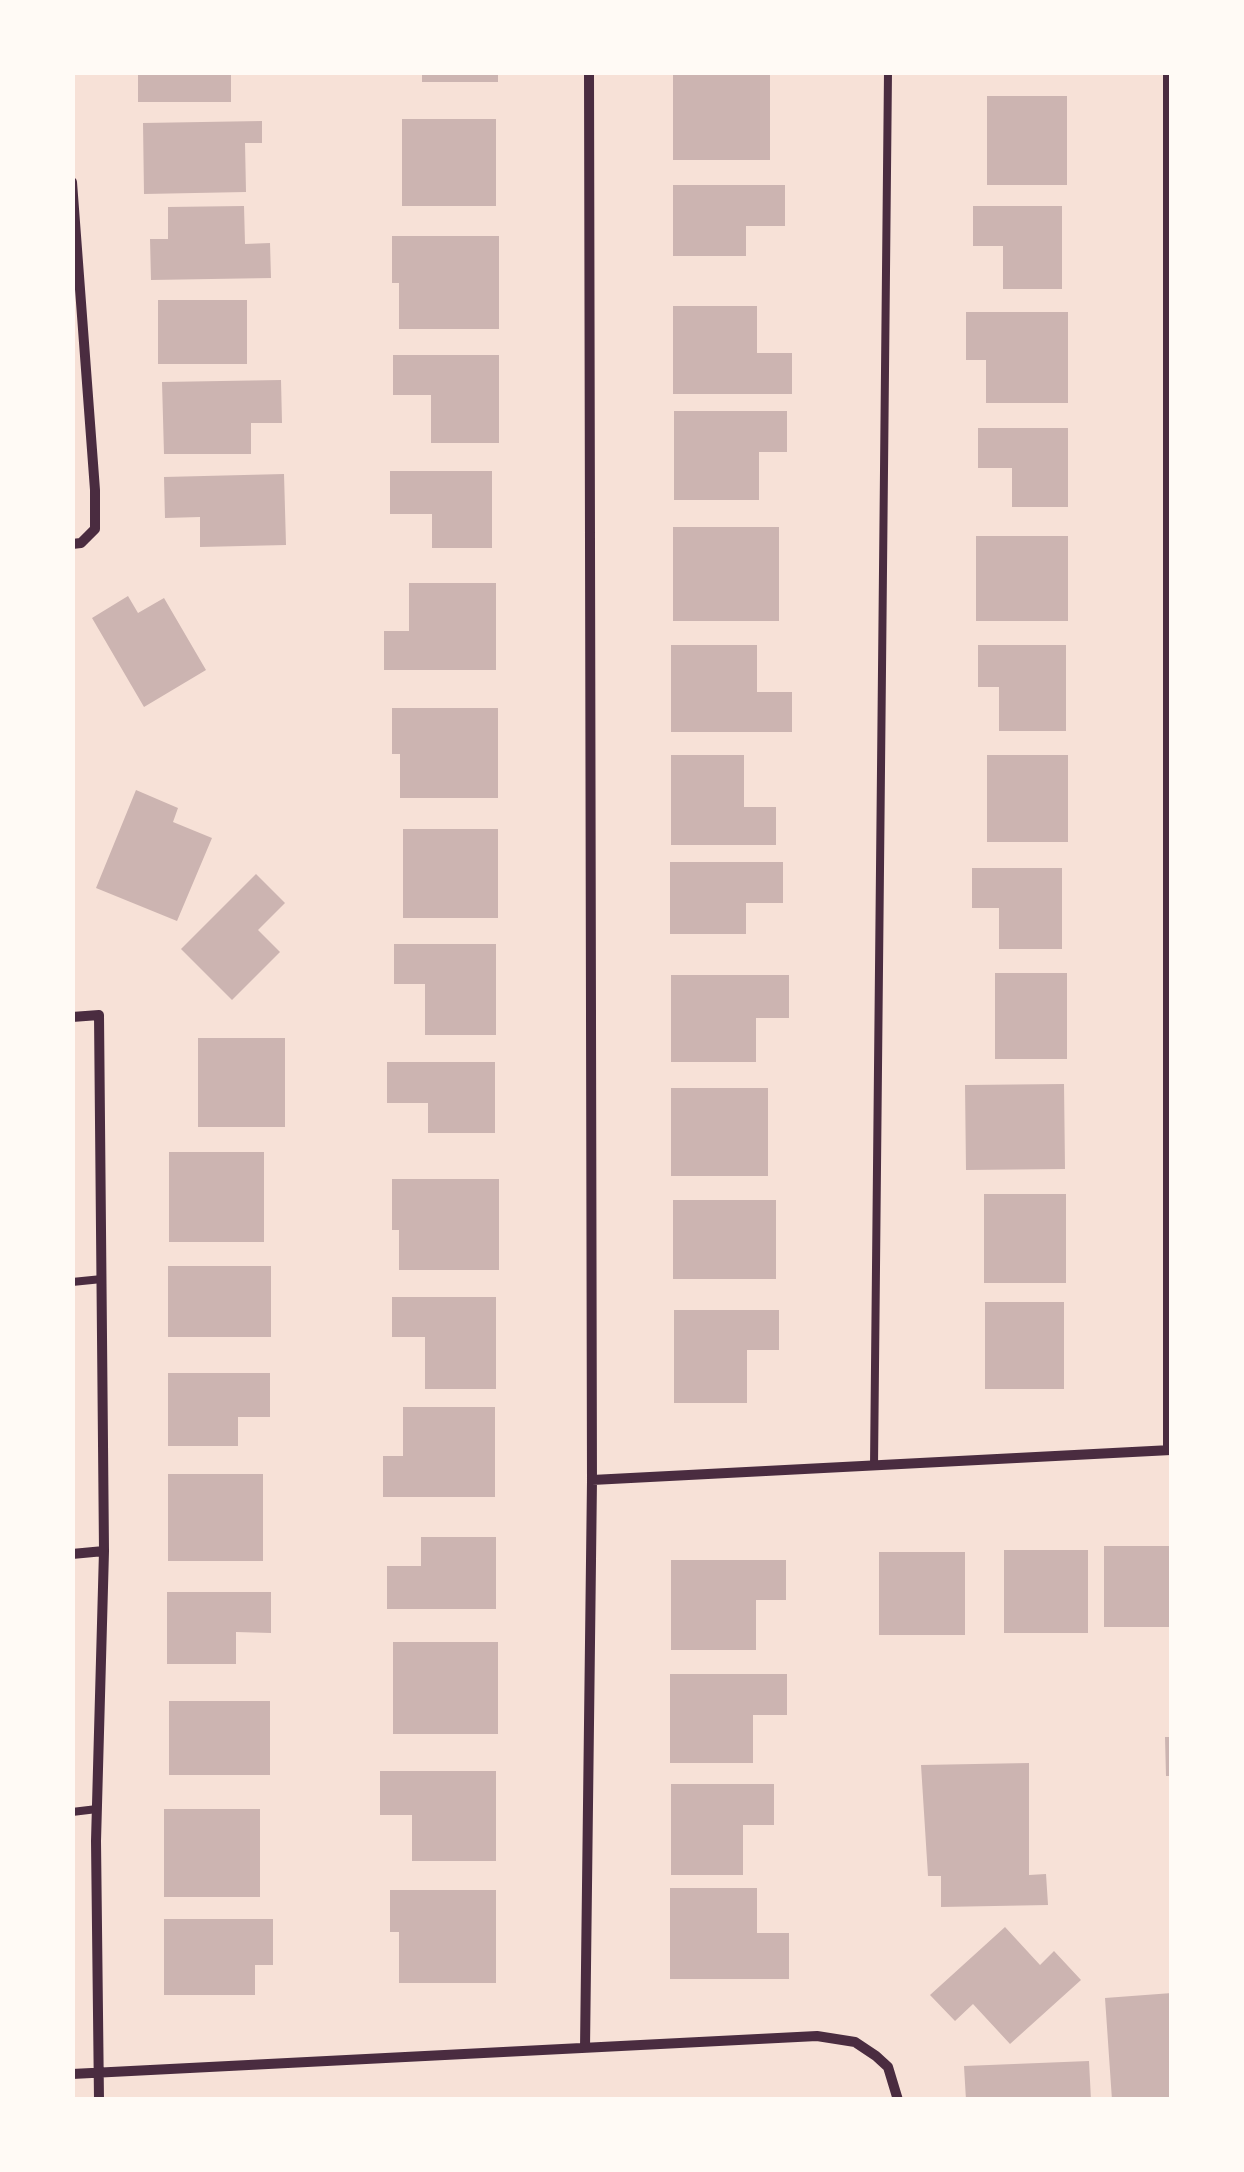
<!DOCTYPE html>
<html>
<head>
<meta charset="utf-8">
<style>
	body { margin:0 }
	#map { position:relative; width:1244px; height:2172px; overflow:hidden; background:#f7e1d7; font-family:"Varela Round",sans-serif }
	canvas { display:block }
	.frame { position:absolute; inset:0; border:75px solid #fffaf5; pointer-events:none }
</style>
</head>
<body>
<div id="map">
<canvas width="1244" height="2172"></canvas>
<div class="frame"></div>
</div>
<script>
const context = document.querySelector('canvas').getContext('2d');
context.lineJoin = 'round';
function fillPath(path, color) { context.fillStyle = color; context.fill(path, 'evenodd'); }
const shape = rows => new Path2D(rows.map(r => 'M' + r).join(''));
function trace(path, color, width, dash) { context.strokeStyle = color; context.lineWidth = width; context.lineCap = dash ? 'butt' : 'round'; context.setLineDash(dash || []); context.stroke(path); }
const building = shape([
	[138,72,231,72,231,102,138,102],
	[422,72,498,72,498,82,422,82],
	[673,73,770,73,770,160,673,160],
	[987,96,1067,96,1067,185,987,185],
	[402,119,496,119,496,206,402,206],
	[262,121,262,143,245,143,246,192,144,194,143,123],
	[673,185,785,185,785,226,746,226,746,256,673,256],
	[244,206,245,244,270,243,271,278,151,280,150,239,168,239,168,207],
	[973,206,1062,206,1062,289,1003,289,1003,246,973,246],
	[392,236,499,236,499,329,399,329,399,283,392,283],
	[158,300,247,300,247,364,158,364],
	[673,306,757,306,757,353,792,353,792,394,673,394],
	[966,312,1068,312,1068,403,986,403,986,360,966,360],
	[393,355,499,355,499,443,431,443,431,395,393,395],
	[281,380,282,423,251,423,251,454,164,454,162,382],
	[674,411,787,411,787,452,759,452,759,500,674,500],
	[978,428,1068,428,1068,507,1012,507,1012,468,978,468],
	[390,471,492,471,492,548,432,548,432,514,390,514],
	[284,474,286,545,200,547,200,517,165,518,164,477],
	[673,527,779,527,779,621,673,621],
	[976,536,1068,536,1068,621,976,621],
	[409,583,496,583,496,670,384,670,384,631,409,631],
	[128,596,138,613,164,598,206,670,144,707,92,618],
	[671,645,757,645,757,692,792,692,792,732,671,732],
	[978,645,1066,645,1066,731,999,731,999,687,978,687],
	[392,708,498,708,498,798,400,798,400,754,392,754],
	[671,755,744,755,744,807,776,807,776,845,671,845],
	[987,755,1068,755,1068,842,987,842],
	[136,790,178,808,173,822,212,838,177,921,96,888],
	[403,829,498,829,498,918,403,918],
	[670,862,783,862,783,903,746,903,746,934,670,934],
	[972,868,1062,868,1062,949,999,949,999,908,972,908],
	[256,874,285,903,258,930,280,952,232,1000,181,949],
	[394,944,496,944,496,1035,425,1035,425,984,394,984],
	[995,973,1067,973,1067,1059,995,1059],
	[671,975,789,975,789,1018,756,1018,756,1062,671,1062],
	[198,1038,285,1038,285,1127,198,1127],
	[387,1062,495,1062,495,1133,428,1133,428,1103,387,1103],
	[1064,1084,1065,1169,966,1170,965,1085],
	[671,1088,768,1088,768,1176,671,1176],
	[169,1152,264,1152,264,1242,169,1242],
	[392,1179,499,1179,499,1270,399,1270,399,1230,392,1230],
	[984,1194,1066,1194,1066,1283,984,1283],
	[673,1200,776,1200,776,1279,673,1279],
	[168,1266,271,1266,271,1337,168,1337],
	[392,1297,496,1297,496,1389,425,1389,425,1337,392,1337],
	[985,1302,1064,1302,1064,1389,985,1389],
	[674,1310,779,1310,779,1350,747,1350,747,1403,674,1403],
	[168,1373,270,1373,270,1417,238,1417,238,1446,168,1446],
	[403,1407,495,1407,495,1497,383,1497,383,1456,403,1456],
	[168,1474,263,1474,263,1561,168,1561],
	[421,1537,496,1537,496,1609,387,1609,387,1566,421,1566],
	[1104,1546,1172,1546,1172,1627,1104,1627],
	[1004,1550,1088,1550,1088,1633,1004,1633],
	[879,1552,965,1552,965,1635,879,1635],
	[671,1560,786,1560,786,1600,756,1600,756,1650,671,1650],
	[167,1592,271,1592,271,1633,236,1632,236,1664,167,1664],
	[393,1642,498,1642,498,1734,393,1734],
	[670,1674,787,1674,787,1715,753,1715,753,1763,670,1763],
	[169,1701,270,1701,270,1775,169,1775],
	[1165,1737,1172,1737,1172,1776,1166,1776],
	[1029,1763,1029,1875,1046,1874,1048,1905,941,1907,941,1876,928,1876,921,1765],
	[380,1771,496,1771,496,1861,412,1861,412,1815,380,1815],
	[671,1784,774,1784,774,1825,743,1825,743,1875,671,1875],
	[164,1809,260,1809,260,1897,164,1897],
	[670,1888,757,1888,757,1933,789,1933,789,1979,670,1979],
	[390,1890,496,1890,496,1983,399,1983,399,1932,390,1932],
	[164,1919,273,1919,273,1965,255,1965,255,1995,164,1995],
	[1005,1927,1040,1965,1054,1951,1081,1980,1010,2044,973,2004,955,2021,930,1995],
	[1172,1993,1172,2100,1112,2100,1105,1998],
	[1089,2061,1091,2100,966,2100,964,2066]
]);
const service = shape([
	[72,1282,102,1279],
	[874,1465,888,72],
	[72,1812,97,1809]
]);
const minor = shape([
	[1168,72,1168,1450],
	[72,182,95,490,95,529,81,543,72,544],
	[72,1017,99,1015,104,1551,96,1841,99,2100],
	[592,1480,1171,1450],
	[72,1554,104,1551],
	[585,2048,592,1480,589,72],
	[72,2074,817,2036,855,2042,876,2056,888,2067,898,2100]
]);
fillPath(building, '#ccb4b1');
trace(service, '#4a2c40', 8);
trace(minor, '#4a2c40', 10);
</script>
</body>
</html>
